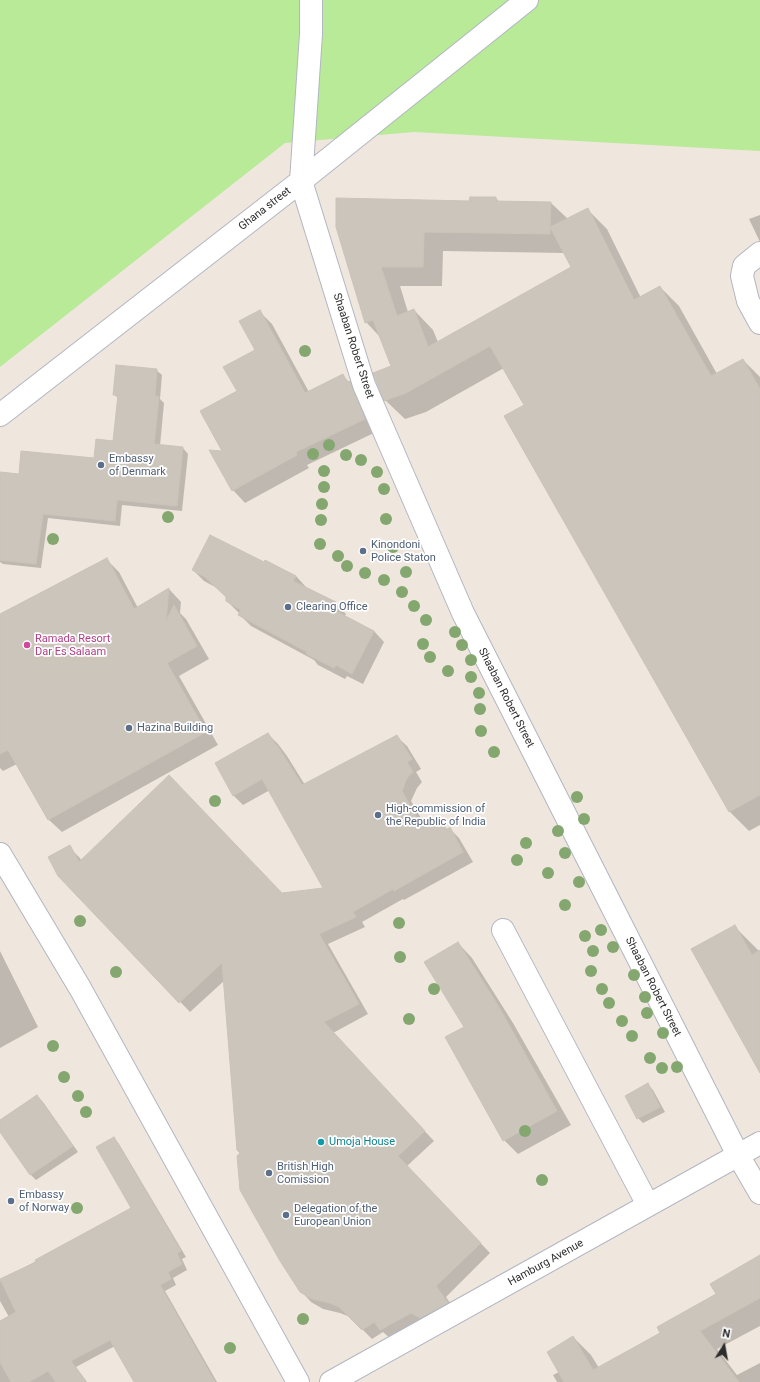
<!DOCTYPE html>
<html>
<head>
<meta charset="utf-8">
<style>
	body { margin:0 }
	#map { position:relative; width:760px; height:1382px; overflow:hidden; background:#efe7de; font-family:Roboto,sans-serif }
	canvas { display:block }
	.north { position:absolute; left:704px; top:1326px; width:40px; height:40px; -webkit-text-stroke:3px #fff; paint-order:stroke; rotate:11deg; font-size:11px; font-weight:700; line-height:16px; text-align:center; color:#2d2d2d }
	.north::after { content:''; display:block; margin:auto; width:14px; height:18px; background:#2d2d2d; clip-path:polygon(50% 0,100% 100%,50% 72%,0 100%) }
</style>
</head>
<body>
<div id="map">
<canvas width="760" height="1382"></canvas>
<div class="north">N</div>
</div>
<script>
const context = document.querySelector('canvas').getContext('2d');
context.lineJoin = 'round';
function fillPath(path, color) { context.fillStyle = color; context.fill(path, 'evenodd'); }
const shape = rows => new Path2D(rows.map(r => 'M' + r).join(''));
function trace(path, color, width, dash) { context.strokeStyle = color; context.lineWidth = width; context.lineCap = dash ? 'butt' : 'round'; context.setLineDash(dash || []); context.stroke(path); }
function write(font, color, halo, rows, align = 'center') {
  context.font = font + ' Roboto,sans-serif'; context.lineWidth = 3.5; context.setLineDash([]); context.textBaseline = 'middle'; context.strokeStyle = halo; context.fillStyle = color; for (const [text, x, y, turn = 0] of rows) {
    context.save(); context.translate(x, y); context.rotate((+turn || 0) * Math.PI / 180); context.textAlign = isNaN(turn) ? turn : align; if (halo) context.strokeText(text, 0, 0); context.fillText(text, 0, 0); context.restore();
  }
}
const green = shape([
	[0,0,760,0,760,151,414,132,285,143,0,367]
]);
const shadow = shape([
	[496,198,499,202,551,203,568,219,587,209,607,229,641,298,660,287,679,306,717,374,743,360,760,377,760,825,749,831,730,812,505,417,525,405,504,368,426,412,405,419,385,400,392,367,380,337,366,322,337,227,470,202],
	[443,251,565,253,572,268,438,342,433,330,414,310,408,312,400,286,442,286],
	[760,215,760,242,749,219],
	[259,311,272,324,309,392,343,376,362,395,376,432,307,465,309,468,245,503,233,490,223,453,238,391,256,350],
	[156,370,162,375,160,399,164,403,160,446,183,448,188,454,182,511,122,505,120,526,48,518,41,568,3,564,0,562,0,489,20,475,95,459,114,442,118,398,114,394],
	[106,559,119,572,138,608,169,589,181,602,180,613,186,619,209,659,179,676,218,745,62,832,49,820,17,764,3,771,0,768,0,615],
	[265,564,296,576,306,587,306,588,335,603,346,614,344,617,374,631,384,642,363,684,347,676,345,679,318,665,314,660,251,626,240,615,240,614,227,601,227,597,217,588,204,581,193,570],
	[268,734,278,744,287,756,305,785,397,737,407,746,421,769,416,772,422,782,417,788,411,801,425,825,440,821,448,830,450,829,459,838,473,862,404,900,403,899,362,922,365,927,328,944,368,1014,333,1033,434,1141,407,1166,490,1253,446,1297,457,1313,391,1339,383,1332,372,1339,350,1317,340,1313,323,1309,311,1302,301,1291,241,1153,225,980,190,1012,59,876,69,847,79,857,82,861,282,894,325,888,270,790,243,805,233,795],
	[734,926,760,952,760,1071],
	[458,943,472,958,513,1023,571,1125,518,1154,504,1140,465,1027],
	[0,951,38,1027,0,1048],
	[648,1085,653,1090,665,1112,643,1123,638,1118],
	[37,1096,43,1102,78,1152,36,1180,31,1175,0,1130,0,1122],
	[114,1138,119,1144,186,1257,182,1259,187,1270,173,1278,176,1285,165,1291,217,1382,135,1382,115,1346,76,1367,87,1382,0,1382,0,1322,9,1317,0,1301,0,1281,132,1208],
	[760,1264,760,1326,717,1349,737,1375,760,1363,760,1382,557,1382,553,1375,559,1372,573,1337,591,1355,599,1368,661,1333]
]);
const building = shape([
	[470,197,496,197,496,201,551,202,550,227,588,208,634,300,660,286,711,376,743,359,760,389,760,795,729,812,504,416,524,405,490,346,406,393,384,401,376,381,373,373,391,366,373,320,365,323,336,227,336,198,469,201,470,197],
	[550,227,571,267,428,347,414,309,397,316,381,267,423,267,424,232,550,234,550,227],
	[260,310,305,393,343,374,347,382,350,381,365,419,296,452,297,455,232,491,209,450,222,451,200,411,237,391,223,367,255,350,239,321,260,310],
	[116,365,157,369,155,396,159,397,154,444,183,447,177,506,117,500,115,521,43,514,36,564,0,560,0,472,19,474,21,451,94,458,96,439,113,441,118,395,113,395,116,365],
	[210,535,264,562,265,560,296,576,293,581,336,602,332,609,374,631,352,674,336,665,334,668,306,654,307,652,238,615,241,610,226,601,226,597,205,577,192,570,210,535],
	[107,558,134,609,169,588,166,621,174,605,197,646,167,663,206,732,48,820,8,750,0,754,0,614,107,558],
	[268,733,276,745,277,745,302,785,397,735,412,759,407,762,413,772,407,778,402,791,421,825,440,820,446,830,450,827,463,852,394,891,393,889,353,912,356,917,319,934,359,1004,324,1022,425,1131,398,1156,481,1243,436,1286,448,1303,420,1318,411,1313,380,1330,374,1322,362,1330,339,1307,330,1303,312,1299,300,1292,280,1261,240,1190,237,1156,240,1153,237,1150,222,963,179,1003,58,876,48,857,70,845,79,862,169,775,282,893,323,888,262,779,233,796,215,763,268,733],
	[735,925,752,955,760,950,760,1073,691,949,735,925],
	[458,942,499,1007,557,1111,503,1141,445,1037,464,1027,424,962,458,942],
	[648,1083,660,1107,637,1119,625,1096,648,1083],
	[37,1095,73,1146,30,1175,0,1132,0,1120,37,1095],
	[114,1137,181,1251,177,1253,182,1264,168,1272,171,1279,160,1285,215,1382,134,1382,110,1340,71,1361,86,1382,56,1382,48,1371,29,1382,11,1382,0,1362,0,1321,16,1312,0,1279,36,1262,35,1260,131,1208,96,1147,114,1137],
	[760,1255,760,1298,700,1331,739,1382,564,1382,547,1352,573,1336,593,1370,660,1333,657,1327,716,1294,710,1284,760,1255]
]);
const minor = shape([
	[311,0,311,34,301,181,364,385,463,613,738,1155,760,1193],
	[760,253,744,266,742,276,748,301,760,323],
	[0,415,301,181,527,0],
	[0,854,80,988,298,1382],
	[503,930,648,1205],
	[331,1382,760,1143]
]);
const trees = [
	[305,351],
	[329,445],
	[313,454],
	[346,455],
	[361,460],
	[324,471],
	[377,472],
	[324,487],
	[384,489],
	[322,504],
	[168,517],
	[386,519],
	[321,520],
	[53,539],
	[320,544],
	[393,547],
	[338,556],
	[347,566],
	[406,572],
	[365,573],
	[384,580],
	[402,592],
	[414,606],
	[426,620],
	[455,632],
	[423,644],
	[462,645],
	[430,657],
	[471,660],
	[448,671],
	[471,677],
	[479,693],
	[480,709],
	[481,731],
	[494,752],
	[577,797],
	[215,801],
	[584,819],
	[558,831],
	[526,843],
	[565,853],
	[517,860],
	[548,873],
	[579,882],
	[565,905],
	[80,921],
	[399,923],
	[601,930],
	[585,936],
	[613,947],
	[593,951],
	[400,957],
	[591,971],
	[116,972],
	[634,975],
	[434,989],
	[602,989],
	[645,997],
	[609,1003],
	[647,1013],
	[409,1019],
	[622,1021],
	[663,1033],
	[632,1036],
	[53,1046],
	[650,1058],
	[677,1067],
	[662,1068],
	[64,1077],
	[78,1096],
	[86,1112],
	[525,1131],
	[542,1180],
	[77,1208],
	[303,1319],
	[230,1348]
];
const markers = [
	[101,465,4,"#5c6f8a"],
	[363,551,4,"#5c6f8a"],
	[288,607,4,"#5c6f8a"],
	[27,645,4,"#d1479c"],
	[129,728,4,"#5c6f8a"],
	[378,815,4,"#5c6f8a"],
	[321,1142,4,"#0f9aa8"],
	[269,1173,4,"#5c6f8a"],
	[11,1201,4,"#5c6f8a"],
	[286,1215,4,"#5c6f8a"]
];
const streetNames = [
	["Ghana street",265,209,-38],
	["Shaaban Robert Street",353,346,72],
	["Shaaban Robert Street",506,698,63],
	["Shaaban Robert Street",653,987,63],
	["Hamburg Avenue",546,1263,-29]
];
const serviceNames = [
	["Embassy",109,459],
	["of Denmark",109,472],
	["Kinondoni",371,545],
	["Police Staton",371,558],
	["Clearing Office",296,607],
	["Hazina Building",137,728],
	["High-commission of",386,809],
	["the Republic of India",386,822],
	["British High",277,1167],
	["Comission",277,1180],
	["Embassy",19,1195],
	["of Norway",19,1208],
	["Delegation of the",294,1209],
	["European Union",294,1222]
];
const hotelNames = [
	["Ramada Resort",35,639],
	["Dar Es Salaam",35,652]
];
const cultureNames = [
	["Umoja House",329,1142]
];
fillPath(green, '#b8ea97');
fillPath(shadow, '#0003');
fillPath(building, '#cbc5bc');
trace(building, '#cbc3b7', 1);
trace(minor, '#b2b6c1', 24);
trace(minor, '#fff', 22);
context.fillStyle = '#84a76f';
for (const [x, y] of trees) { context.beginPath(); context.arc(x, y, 6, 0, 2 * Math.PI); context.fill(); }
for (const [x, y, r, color] of markers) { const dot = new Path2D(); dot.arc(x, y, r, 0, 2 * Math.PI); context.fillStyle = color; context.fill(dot); trace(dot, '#fff', 1.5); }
write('11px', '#2d2d2d', '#fff', streetNames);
write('11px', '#4e5e75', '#fff', serviceNames, 'left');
write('11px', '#b23c85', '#fff', hotelNames, 'left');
write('11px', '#0d838f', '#fff', cultureNames, 'left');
</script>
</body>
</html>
